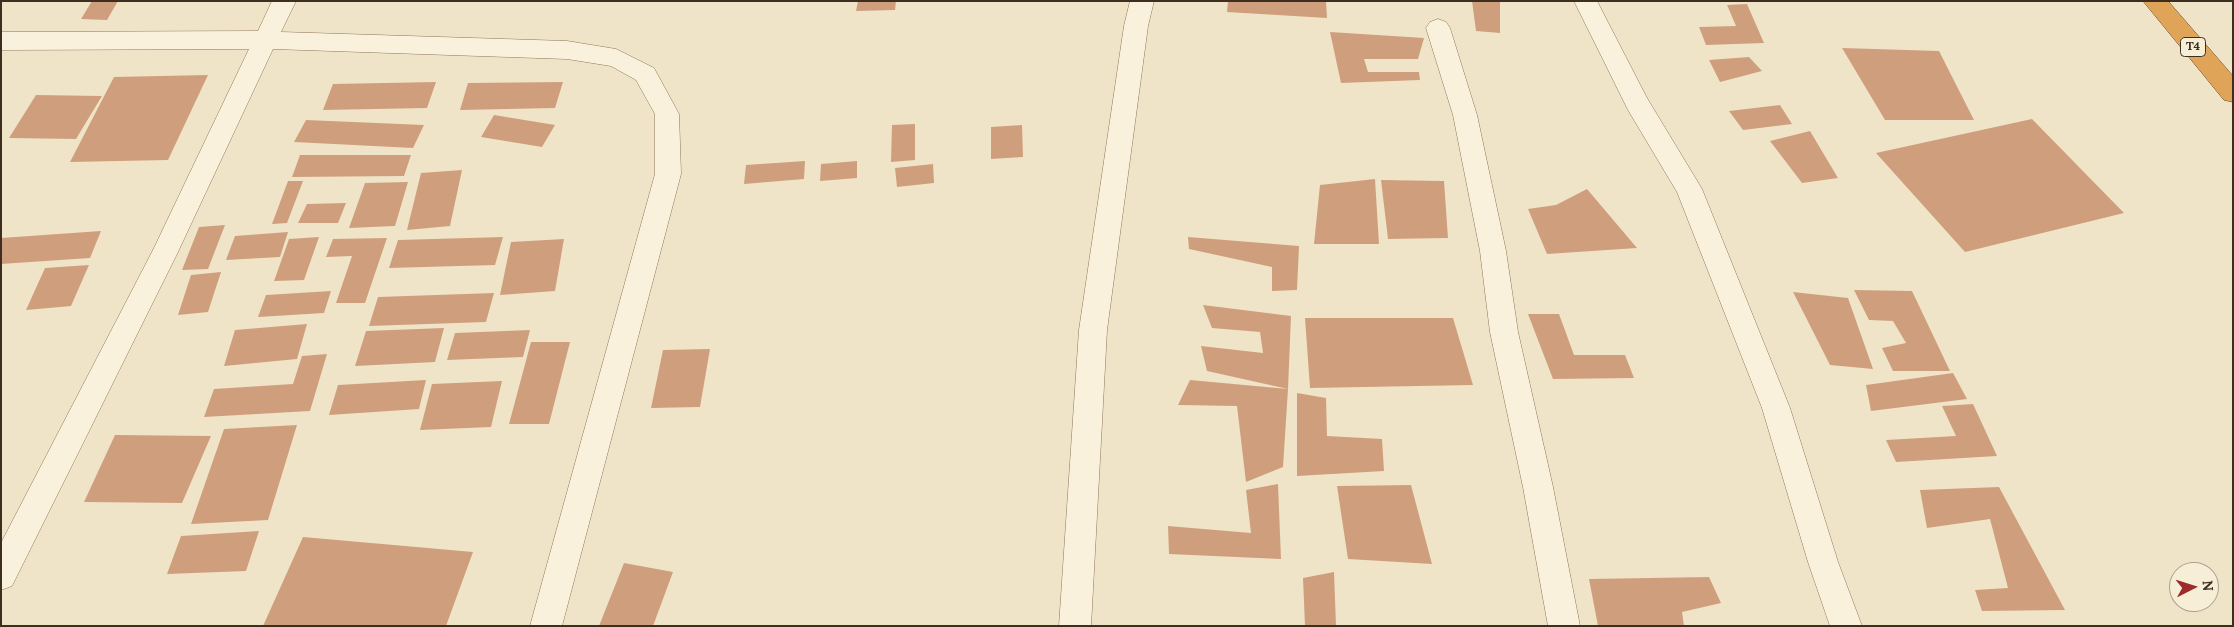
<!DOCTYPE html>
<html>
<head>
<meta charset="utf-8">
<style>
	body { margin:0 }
	#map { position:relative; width:2234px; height:627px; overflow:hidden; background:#f0e4c8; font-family:Lora,serif }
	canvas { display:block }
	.frame { position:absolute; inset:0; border:2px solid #3d2e20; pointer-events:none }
	.north { position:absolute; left:2169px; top:562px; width:50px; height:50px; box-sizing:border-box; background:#f7eed8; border:1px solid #ada18e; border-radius:50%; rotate:85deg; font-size:14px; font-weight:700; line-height:20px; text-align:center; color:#3d2e20 }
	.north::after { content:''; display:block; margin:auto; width:18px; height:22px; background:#9e2a2b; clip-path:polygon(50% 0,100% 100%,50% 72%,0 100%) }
</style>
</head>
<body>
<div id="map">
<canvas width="2234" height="627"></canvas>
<div class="frame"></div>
<div class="north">N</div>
</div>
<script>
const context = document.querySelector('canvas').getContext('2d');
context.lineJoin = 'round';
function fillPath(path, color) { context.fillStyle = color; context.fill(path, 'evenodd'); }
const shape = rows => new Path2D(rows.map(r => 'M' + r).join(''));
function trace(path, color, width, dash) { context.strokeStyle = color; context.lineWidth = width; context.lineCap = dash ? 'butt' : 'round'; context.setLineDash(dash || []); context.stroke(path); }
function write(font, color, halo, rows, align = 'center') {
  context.font = font + ' Lora,serif'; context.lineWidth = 5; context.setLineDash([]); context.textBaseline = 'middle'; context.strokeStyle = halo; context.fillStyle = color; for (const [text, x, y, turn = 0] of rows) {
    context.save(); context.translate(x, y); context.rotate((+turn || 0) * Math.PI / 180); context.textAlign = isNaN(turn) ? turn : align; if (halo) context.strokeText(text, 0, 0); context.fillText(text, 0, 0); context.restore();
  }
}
const building = shape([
	[92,1,118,1,107,20,81,19],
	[858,1,896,1,895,10,856,11],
	[1228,1,1326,1,1327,18,1227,12],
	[1472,1,1500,1,1500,33,1476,31],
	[1747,4,1764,43,1706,45,1699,27,1736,26,1727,5],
	[1330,32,1424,38,1418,59,1364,59,1368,72,1419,72,1420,80,1341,83],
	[1842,48,1939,51,1974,120,1885,120],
	[1749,57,1762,71,1720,82,1709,60],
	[208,75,168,160,70,162,114,77],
	[436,82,427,108,323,110,333,84],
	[563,82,555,108,460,110,468,83],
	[36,95,102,96,76,139,9,138],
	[1780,105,1792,124,1743,130,1729,111],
	[494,115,555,125,542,147,481,137],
	[2032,119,2124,213,1965,252,1876,153],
	[306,120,424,125,413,148,294,142],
	[915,124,915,160,891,162,892,125],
	[1022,125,1023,157,991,159,991,127],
	[1810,131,1838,178,1802,183,1770,141],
	[300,155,411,155,404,176,292,177],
	[805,161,804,179,744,184,746,165],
	[857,161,857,178,820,181,821,164],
	[933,164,934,183,897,187,895,168],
	[462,170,450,226,407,230,421,173],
	[1375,179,1379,244,1314,244,1320,185],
	[1381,180,1444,181,1448,238,1388,239],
	[288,181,303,181,287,223,272,224],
	[408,182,395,226,349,228,365,183],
	[1587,189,1637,248,1547,254,1528,209,1556,205],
	[346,203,338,223,298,223,307,204],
	[225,225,208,269,182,270,199,227],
	[101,231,90,258,1,264,1,238],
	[288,232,280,257,226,260,235,236],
	[319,237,304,280,274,281,289,239],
	[503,237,495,265,389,268,398,240],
	[1188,237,1299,246,1297,290,1272,291,1272,267,1189,249],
	[387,238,365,303,336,303,352,256,326,257,333,239],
	[564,239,555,291,500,295,511,242],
	[89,265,71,306,26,310,45,268],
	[221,272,208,312,178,315,191,275],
	[1854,290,1912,291,1950,371,1893,371,1882,348,1906,343,1893,321,1869,320],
	[331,291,324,313,258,317,266,295],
	[1793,292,1848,298,1873,369,1830,365],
	[494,293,486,322,369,326,378,297],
	[1203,305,1291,316,1288,389,1207,371,1201,346,1263,353,1260,332,1212,328],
	[1528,314,1559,314,1574,355,1625,355,1634,378,1553,379],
	[1305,318,1453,318,1473,385,1310,388],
	[307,324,297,359,224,366,235,330],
	[444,328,435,362,355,366,366,331],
	[530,330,523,357,447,360,455,333],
	[531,342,570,342,549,424,509,424],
	[710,349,700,407,651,408,663,350],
	[327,354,310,411,204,417,214,389,293,384,302,356],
	[1953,373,1967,399,1871,411,1866,385],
	[426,380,419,409,329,415,338,385],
	[1190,380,1288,389,1283,467,1246,482,1237,406,1178,405],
	[502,381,491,427,420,430,432,384],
	[1297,393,1326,398,1327,436,1382,439,1384,471,1297,476],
	[1973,404,1997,456,1896,462,1886,440,1956,436,1942,406],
	[297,425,268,520,191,524,224,429],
	[115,435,211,436,182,503,84,502],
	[1278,484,1281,559,1169,554,1168,526,1251,533,1246,490],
	[1411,485,1432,564,1348,559,1337,486],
	[1999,487,2065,610,1982,611,1975,590,2008,588,1990,519,1927,528,1920,490],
	[259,531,246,571,167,574,181,536],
	[303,537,473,552,446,626,263,626],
	[624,563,673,572,653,626,599,626],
	[1334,572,1336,626,1305,626,1303,578],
	[1709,577,1721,603,1682,612,1684,626,1598,626,1589,579]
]);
const street = shape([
	[272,1,296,1,281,32,567,41,616,49,654,68,679,114,681,174,562,626,530,626,655,174,655,114,636,80,611,66,567,59,273,49,177,254,12,586,1,590,1,543,153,250,249,49,1,50,1,32,258,31,272,1],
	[1130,1,1154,1,1148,26,1107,330,1091,626,1059,626,1079,330,1124,26,1130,1],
	[1574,1,1597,1,1647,98,1702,189,1790,408,1838,562,1862,626,1830,626,1808,562,1762,408,1677,192,1628,110,1574,1],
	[1438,19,1446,22,1450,28,1477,115,1506,251,1518,332,1553,487,1580,626,1548,626,1523,487,1490,332,1480,251,1453,115,1426,28,1430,22,1438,19]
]);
const highway = shape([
	[2143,1,2168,1,2233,76,2233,102,2224,100,2143,1]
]);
const shields = [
	[2193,47,25]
];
const shieldNames = [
	["T4",2193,47]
];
fillPath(building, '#cf9f7d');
trace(street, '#8d765c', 1);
trace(highway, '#5b4430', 1);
fillPath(street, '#faf1dc');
fillPath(highway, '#e0a458');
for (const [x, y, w] of shields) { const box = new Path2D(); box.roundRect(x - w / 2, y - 9.5, w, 19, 4); context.fillStyle = '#f7eed8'; context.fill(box); trace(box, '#3d2e20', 1); }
write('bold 12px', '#3d2e20', null, shieldNames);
</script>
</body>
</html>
